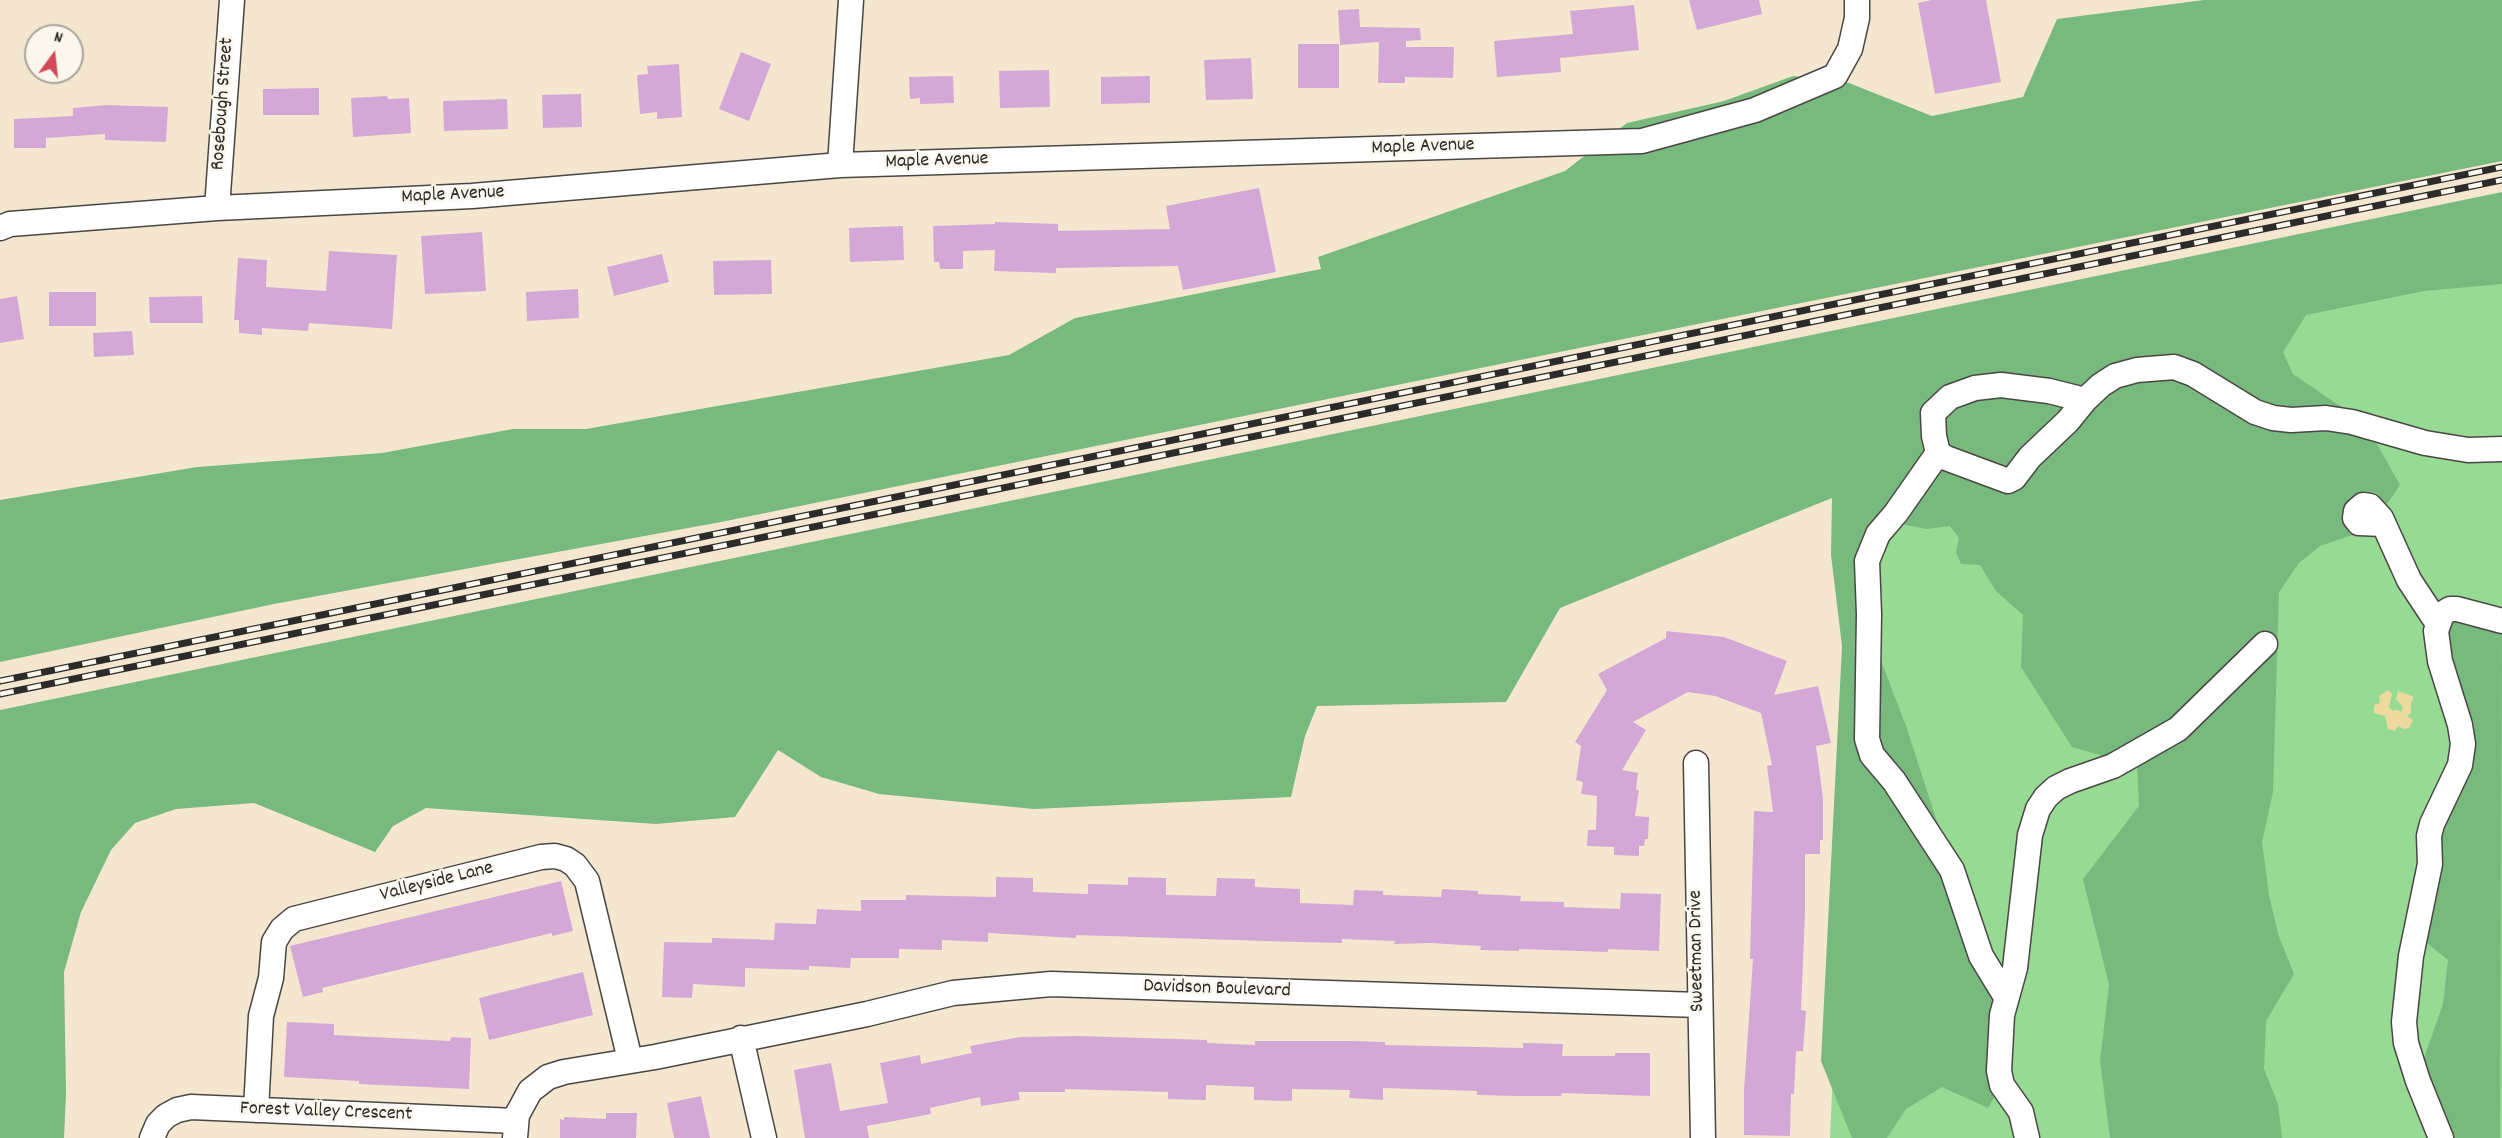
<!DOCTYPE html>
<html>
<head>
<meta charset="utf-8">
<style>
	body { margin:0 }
	#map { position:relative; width:2502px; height:1138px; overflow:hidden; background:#f5e7cf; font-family:Dekko,sans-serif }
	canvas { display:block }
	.north { position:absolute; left:24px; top:24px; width:60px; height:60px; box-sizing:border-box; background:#fbf7ec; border:2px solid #a8a59f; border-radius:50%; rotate:15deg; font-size:16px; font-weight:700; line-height:24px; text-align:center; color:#2b2b2b }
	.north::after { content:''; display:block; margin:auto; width:21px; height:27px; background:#d1495b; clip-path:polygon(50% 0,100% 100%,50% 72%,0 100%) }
</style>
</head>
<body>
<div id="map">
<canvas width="2502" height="1138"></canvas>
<div class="north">N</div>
</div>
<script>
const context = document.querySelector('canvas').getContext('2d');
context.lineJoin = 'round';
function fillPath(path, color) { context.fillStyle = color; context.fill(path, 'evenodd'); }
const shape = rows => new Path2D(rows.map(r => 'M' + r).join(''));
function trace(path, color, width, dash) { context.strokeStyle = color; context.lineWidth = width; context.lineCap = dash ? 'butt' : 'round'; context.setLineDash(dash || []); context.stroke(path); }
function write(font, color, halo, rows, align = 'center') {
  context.font = font + ' Dekko,sans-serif'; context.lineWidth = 5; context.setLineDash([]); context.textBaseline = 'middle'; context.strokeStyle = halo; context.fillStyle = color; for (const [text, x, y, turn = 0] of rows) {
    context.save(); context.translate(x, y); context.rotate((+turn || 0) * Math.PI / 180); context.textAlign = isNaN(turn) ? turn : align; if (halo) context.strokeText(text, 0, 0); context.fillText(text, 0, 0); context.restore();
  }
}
const green = shape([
	[2502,271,2502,1138,1830,1138,1862,408]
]);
const forest = shape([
	[2204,0,2502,0,2502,161,721,522,274,604,0,662,0,500,197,467,382,453,513,429,586,429,1009,355,1075,318,1321,269,1318,257,1565,171,1627,123,1724,101,1793,76,1849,83,1932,116,2023,97,2057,19],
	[2502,192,2502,284,2424,291,2306,315,2283,352,2293,374,2365,423,2400,485,2370,529,2320,546,2299,563,2279,592,2273,792,2262,842,2269,895,2278,934,2294,974,2266,1021,2264,1069,2278,1104,2282,1138,2110,1138,2100,1061,2109,985,2083,879,2139,806,2137,766,2072,747,2021,667,2023,615,1996,591,1980,565,1961,564,1956,552,1959,538,1950,526,1926,529,1897,523,1878,545,1878,653,1906,726,1995,1000,2000,1087,1988,1108,1942,1087,1906,1109,1887,1138,1852,1138,1821,1061,1842,646,1831,555,1832,498,1560,608,1506,702,1317,706,1305,736,1291,797,1034,809,879,794,821,777,778,750,735,817,656,824,426,808,393,826,375,852,254,803,176,809,135,823,111,850,81,912,64,972,66,1093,64,1138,0,1138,0,710],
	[2451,614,2502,632,2500,1138,2447,1138,2421,1079,2424,1058,2443,1004,2448,960,2429,945,2421,932,2435,859,2472,745,2458,702,2444,623]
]);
const sand = shape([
	[2388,690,2392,694,2389,707,2393,711,2397,710,2401,712,2403,709,2402,706,2396,699,2398,691,2414,697,2411,703,2411,713,2407,716,2413,720,2409,728,2404,729,2398,726,2395,731,2388,729,2385,716,2374,713,2374,705,2380,703,2379,696]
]);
const building = shape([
	[1689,0,1759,0,1762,14,1697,30],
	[1931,0,1986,0,2001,82,1935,94,1918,3],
	[1634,5,1639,50,1560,58,1561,72,1497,77,1494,41,1573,34,1570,11],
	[1359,9,1360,27,1420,28,1421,40,1406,41,1406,47,1454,47,1453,78,1405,77,1405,83,1378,83,1379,42,1340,45,1338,10],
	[1298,44,1339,44,1339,88,1298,88],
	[741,52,771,64,749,121,719,109],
	[1251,58,1253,99,1206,100,1204,60],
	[679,64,682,117,657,119,657,112,640,114,637,75,648,74,647,66],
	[1049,70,1050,107,1000,108,999,71],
	[953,76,954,103,920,104,920,98,910,99,909,77],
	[1150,76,1150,103,1101,104,1101,77],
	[319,88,319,115,263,115,263,89],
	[581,94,582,127,543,128,542,95],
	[387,96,388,99,409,98,411,133,353,137,351,98],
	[507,99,508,129,444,131,443,101],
	[106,105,168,107,166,142,105,140,105,134,46,138,46,148,14,148,14,119,73,116,73,108],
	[1259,188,1276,272,1183,290,1178,266,1056,268,1056,273,994,271,995,250,963,251,963,269,940,269,939,262,934,262,933,226,995,224,995,222,1058,224,1058,231,1170,229,1166,206],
	[903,226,904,260,850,262,849,228],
	[482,232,486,291,425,294,421,236],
	[329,251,397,255,392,329,309,323,308,331,262,328,262,335,239,333,239,320,234,320,238,258,267,260,266,287,326,291],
	[662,254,669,282,614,296,607,267],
	[771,260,772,294,714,295,713,261],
	[578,289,579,318,527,321,526,292],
	[49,292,96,292,96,326,49,326],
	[17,296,24,339,0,343,0,299],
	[202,296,203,323,150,323,149,297],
	[132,331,134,355,94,357,93,333],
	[1666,631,1724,637,1787,661,1774,695,1818,686,1831,743,1816,746,1823,798,1823,840,1820,840,1820,854,1805,854,1805,913,1801,1010,1806,1011,1803,1051,1796,1051,1794,1094,1791,1094,1790,1136,1744,1135,1744,1091,1753,959,1750,959,1754,811,1773,812,1767,766,1772,765,1761,713,1715,696,1688,692,1633,722,1646,730,1622,770,1638,773,1636,790,1639,790,1635,816,1649,817,1648,839,1645,839,1644,846,1639,846,1639,856,1614,855,1614,847,1587,846,1588,830,1596,830,1597,796,1581,794,1583,782,1576,780,1581,746,1575,742,1607,690,1598,674,1666,638],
	[996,877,1033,878,1033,892,1088,894,1088,884,1128,885,1128,877,1166,878,1166,895,1216,896,1217,878,1255,879,1255,887,1300,889,1300,903,1353,905,1354,890,1383,891,1383,895,1441,897,1442,889,1478,891,1478,894,1521,896,1520,901,1564,902,1564,907,1620,909,1621,893,1661,894,1659,951,1608,949,1608,952,1519,949,1519,951,1480,950,1481,946,1429,943,1394,944,1395,941,1342,939,1342,943,1298,942,1076,935,1076,938,988,933,988,942,942,940,942,950,899,949,899,958,851,958,850,968,809,966,809,970,745,968,745,987,693,984,692,998,662,997,664,942,712,943,712,938,774,940,775,923,816,924,817,909,861,911,861,900,906,900,906,895,996,897],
	[561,881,573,931,552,936,552,933,322,988,323,992,303,997,290,946],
	[583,972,593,1015,489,1040,479,998],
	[287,1022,334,1024,334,1035,450,1041,451,1037,471,1038,469,1089,359,1084,359,1081,284,1077],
	[1079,1036,1207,1040,1207,1043,1255,1045,1255,1041,1352,1041,1385,1042,1385,1045,1523,1048,1523,1043,1563,1044,1562,1056,1615,1056,1615,1053,1650,1053,1650,1096,1562,1093,1561,1096,1516,1096,1477,1095,1477,1091,1383,1088,1383,1100,1349,1098,1350,1090,1292,1089,1292,1101,1254,1100,1254,1087,1206,1085,1206,1100,1168,1099,1168,1092,1065,1089,1065,1092,1018,1092,1020,1100,981,1106,980,1097,930,1108,931,1114,867,1126,869,1138,805,1138,794,1070,831,1063,840,1111,888,1103,880,1063,920,1055,921,1064,972,1053,970,1046,1020,1037],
	[701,1096,710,1138,674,1138,667,1103],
	[606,1113,637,1113,636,1138,560,1138,560,1119,564,1120,564,1117,606,1119]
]);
const minor = shape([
	[840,165,851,0],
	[217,208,232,0],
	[0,228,10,224,217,208,472,196,840,165,1642,141,1755,110,1835,76,1850,49,1857,18,1857,0],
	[2085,400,2049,391,2001,385,1975,388,1950,397,1933,413,1934,436,1938,453,1946,458,2008,481,2014,478,2030,457,2068,421,2085,400,2101,385,2115,376,2137,370,2174,367,2193,374,2255,412,2273,418,2291,420,2326,418,2352,422,2425,443,2468,450,2502,449],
	[1938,453,1896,513,1878,534,1867,561,1869,614,1867,739,1872,755,1894,781,1952,870,1981,956,2006,997],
	[2383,524,2359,523,2355,518,2356,511,2363,505,2370,506,2381,518,2409,580,2438,624],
	[1696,763,1703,1138],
	[741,1038,764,1138],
	[256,1110,261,1016,271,978,274,942,282,929,294,919,541,857,555,856,566,859,575,865,587,881,630,1060],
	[152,1138,158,1124,166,1116,177,1110,191,1107,516,1121],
	[515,1138,517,1115,530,1091,548,1077,564,1072,655,1057,867,1014,953,993,1051,984,1699,1005],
	[2027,1138,2021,1112,2002,1085,1999,1071,2002,1015,2015,968,2030,835,2038,809,2046,797,2056,788,2070,781,2113,766,2178,729,2265,644],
	[2441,1138,2418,1081,2406,1043,2404,1022,2411,956,2430,864,2429,836,2432,824,2460,765,2463,744,2460,725,2440,661,2436,631,2442,614,2450,609,2457,609,2502,621]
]);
const rail = shape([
	[0,681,2502,167],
	[0,694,2502,180]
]);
const streetNames = [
	["Rosebough Street",224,104,-86],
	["Maple Avenue",1423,148,-2],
	["Maple Avenue",937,162,-2],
	["Maple Avenue",453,196,-3],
	["Valleyside Lane",437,883,-14],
	["Sweetman Drive",1698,951,-91],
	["Davidson Boulevard",1217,990,2],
	["Forest Valley Crescent",326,1113,2]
];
fillPath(green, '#96da93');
fillPath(forest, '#78ba7d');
fillPath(sand, '#eeda9e');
fillPath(building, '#d4a8d6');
trace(minor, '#494744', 27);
trace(minor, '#fff', 24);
trace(rail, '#2b2b2b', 7);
trace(rail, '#fbf7ec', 4.5, [14]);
write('20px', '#2b2b2b', '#fbf7ec', streetNames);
</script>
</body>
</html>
